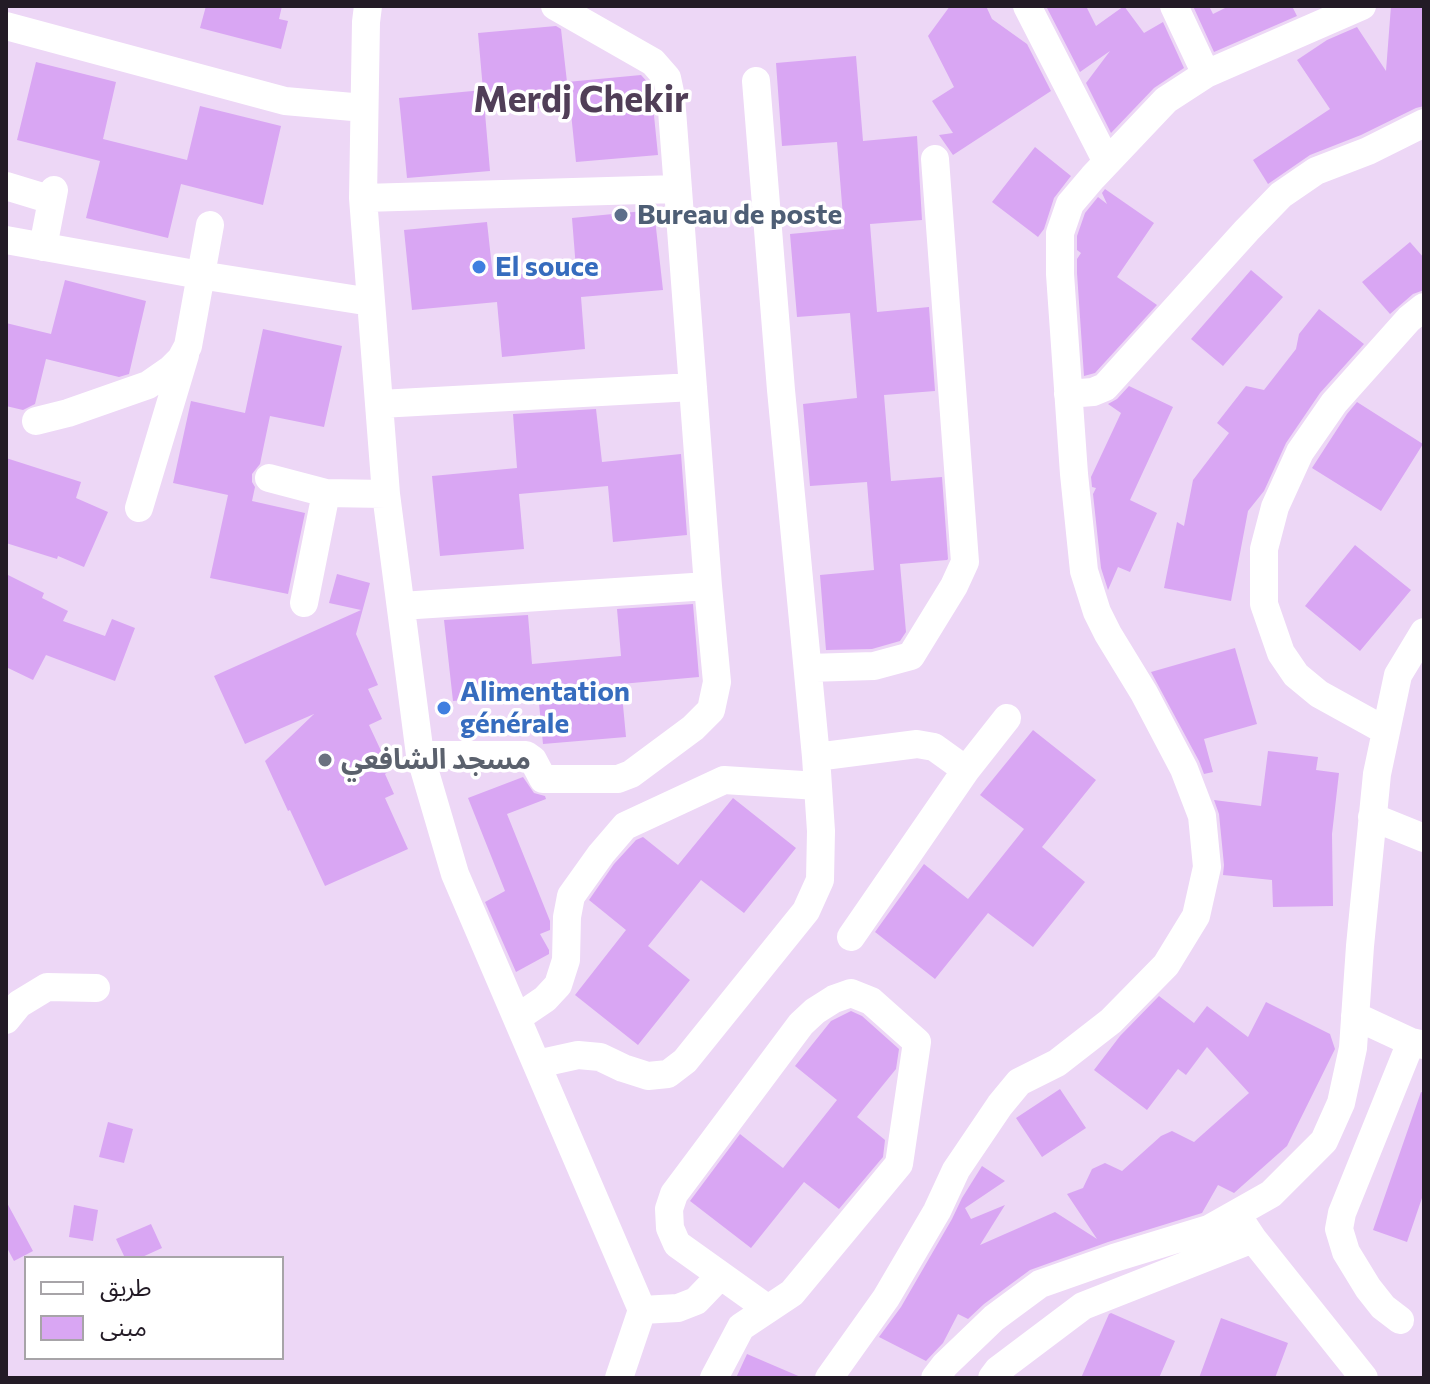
<!DOCTYPE html>
<html>
<head>
<meta charset="utf-8">
<style>
	body { margin:0 }
	#map { position:relative; width:1430px; height:1384px; overflow:hidden; background:#edd7f6; font-family:Commissioner,"Noto Sans Arabic",sans-serif }
	canvas { display:block }
	.frame { position:absolute; inset:0; border:8px solid #231b26; pointer-events:none }
	.legend { position:absolute; left:24px; top:1256px; width:260px; height:104px; box-sizing:border-box; background:#fff; border:2px solid #a7a4a8; margin:0; padding:10px 14px; list-style:none; font-size:24px; color:#231b26 }
	.legend li { display:flex; align-items:center; gap:16px; height:40px }
	.legend b { width:40px; border:2px solid #a7a4a8 }
</style>
</head>
<body>
<div id="map">
<canvas width="1430" height="1384"></canvas>
<div class="frame"></div>
<ul class="legend">
<li><b style="height:10px;background:#fff"></b>طريق</li>
<li><b style="height:22px;background:#d9a6f3"></b>مبنى</li>
</ul>
</div>
<script>
const context = document.querySelector('canvas').getContext('2d');
context.lineJoin = 'round';
function fillPath(path, color) { context.fillStyle = color; context.fill(path, 'evenodd'); }
const shape = rows => new Path2D(rows.map(r => 'M' + r).join(''));
function trace(path, color, width, dash) { context.strokeStyle = color; context.lineWidth = width; context.lineCap = dash ? 'butt' : 'round'; context.setLineDash(dash || []); context.stroke(path); }
function write(font, color, halo, rows, align = 'center') {
  context.font = font + ' Commissioner,"Noto Sans Arabic",sans-serif'; context.lineWidth = 7; context.setLineDash([]); context.textBaseline = 'middle'; context.strokeStyle = halo; context.fillStyle = color; for (const [text, x, y, turn = 0] of rows) {
    context.save(); context.translate(x, y); context.rotate((+turn || 0) * Math.PI / 180); context.textAlign = isNaN(turn) ? turn : align; if (halo) context.strokeText(text, 0, 0); context.fillText(text, 0, 0); context.restore();
  }
}
const building = shape([
	[206,6,282,6,279,19,288,21,281,49,200,28],
	[950,6,986,6,992,19,1027,44,1051,91,953,155,939,135,953,133,932,101,954,87,928,36],
	[1046,6,1086,6,1096,26,1124,6,1144,33,1163,22,1184,68,1154,88,1111,133,1086,83,1110,51,1080,72],
	[1193,6,1209,6,1213,14,1229,6,1292,6,1297,16,1214,52],
	[1391,6,1424,6,1424,106,1416,108,1361,135,1310,155,1268,184,1253,160,1330,109,1297,60,1327,40,1357,27,1386,71],
	[556,26,561,29,567,82,641,75,651,86,658,155,576,162,571,113,556,107,485,113,490,171,407,178,399,98,483,90,478,33],
	[856,56,863,141,917,136,922,220,870,224,877,312,929,307,935,391,884,395,891,481,942,477,948,559,947,560,900,564,906,632,900,641,872,649,826,650,820,575,874,570,867,482,810,486,803,404,857,398,850,313,797,317,790,234,844,229,837,142,782,146,776,63],
	[36,62,116,82,103,139,187,160,200,106,281,126,263,205,181,184,168,238,86,218,100,161,17,140],
	[1035,147,1071,176,1054,198,1044,229,1038,237,992,202],
	[1105,189,1154,223,1117,277,1157,305,1095,373,1084,376,1077,273,1077,259,1081,253,1077,250,1077,236,1085,213,1098,197,1107,204,1102,193],
	[654,210,663,290,581,297,585,349,502,357,497,302,412,310,404,230,487,222,493,277,576,269,572,218],
	[1410,242,1424,258,1424,290,1413,294,1390,314,1362,282],
	[1251,270,1283,297,1223,366,1191,339],
	[65,280,146,301,129,374,119,377,46,359,35,404,23,410,6,406,6,323,51,334],
	[1319,309,1364,344,1320,393,1286,443,1264,491,1248,511,1231,601,1164,588,1177,522,1184,526,1193,480,1229,433,1217,423,1246,386,1264,390,1296,349,1299,334],
	[263,329,342,346,324,427,270,416,260,464,252,474,252,482,255,487,252,501,305,513,288,594,210,578,228,495,173,483,191,401,245,413],
	[1129,386,1173,407,1130,500,1157,513,1130,572,1118,567,1108,590,1101,568,1093,494,1096,488,1092,487,1091,477,1121,413,1108,404,1117,399],
	[1357,402,1423,444,1381,511,1312,468,1347,414],
	[596,409,602,462,681,454,687,535,613,542,608,486,519,494,524,549,440,556,432,476,517,468,513,414],
	[6,458,81,482,76,498,108,512,84,567,58,556,57,559,6,543],
	[1355,545,1411,590,1360,651,1305,606],
	[6,574,44,593,42,598,68,611,63,621,105,636,112,619,135,628,115,681,46,655,33,680,6,667],
	[337,574,370,583,356,634,378,685,368,689,382,719,369,725,390,770,385,774,394,794,385,798,408,849,325,886,290,810,288,811,265,761,314,714,245,744,214,676,361,610,329,603],
	[693,604,699,677,621,684,626,737,543,744,538,693,453,701,444,620,528,615,532,664,621,656,617,609],
	[1235,648,1257,724,1204,739,1213,772,1204,774,1199,761,1151,672],
	[1033,730,1096,780,1042,847,1085,882,1033,947,988,913,935,979,875,932,924,864,968,899,1024,829,980,795],
	[1268,751,1318,757,1316,770,1339,773,1332,834,1333,906,1273,907,1272,880,1223,875,1224,865,1219,814,1214,800,1261,806],
	[523,777,534,793,545,796,546,799,507,814,550,921,550,930,540,934,549,950,549,954,516,972,485,902,505,891,468,798],
	[733,798,796,848,744,913,701,880,648,946,690,980,638,1045,575,995,626,930,589,900,614,864,636,840,643,837,678,865],
	[1159,996,1194,1023,1207,1006,1248,1037,1266,1002,1330,1034,1335,1049,1287,1146,1234,1193,1218,1185,1202,1213,1108,1242,1030,1270,984,1304,968,1319,958,1314,943,1343,926,1361,879,1337,901,1307,952,1219,962,1198,982,1166,1005,1181,965,1208,971,1219,1005,1205,980,1245,1055,1212,1097,1239,1067,1194,1083,1188,1092,1169,1105,1163,1122,1171,1161,1136,1172,1131,1194,1142,1249,1093,1207,1047,1186,1075,1178,1069,1147,1110,1094,1070,1120,1036],
	[851,1011,862,1016,899,1049,896,1069,857,1117,885,1140,883,1157,839,1209,804,1182,751,1248,690,1201,740,1134,783,1168,837,1100,795,1066,831,1021],
	[1060,1089,1086,1128,1042,1157,1016,1118],
	[1421,1092,1424,1093,1424,1192,1407,1242,1373,1230],
	[108,1122,133,1129,124,1163,99,1157],
	[6,1201,33,1251,14,1261,6,1246],
	[74,1205,98,1210,93,1241,69,1237],
	[151,1224,162,1248,140,1258,125,1258,116,1239],
	[1111,1313,1175,1341,1159,1378,1081,1378,1109,1314],
	[1221,1318,1288,1343,1275,1378,1199,1378],
	[747,1354,803,1378,736,1378]
]);
const street = shape([
	[368,6,366,22,363,198,386,494,420,755,455,874,642,1310,619,1378],
	[1027,6,1107,162],
	[1174,6,1206,74],
	[6,26,285,101,364,108],
	[6,186,52,200],
	[363,198,678,189],
	[6,240,200,275,371,302],
	[43,247,54,190],
	[1068,394,1093,392,1105,387,1247,230,1281,195,1316,171,1368,151,1424,123],
	[380,404,693,387],
	[36,421,68,413,148,385,171,369,181,359,188,346,210,225],
	[269,478,326,493,386,494],
	[139,508,185,355],
	[304,603,326,493],
	[401,606,708,586],
	[808,668,874,666,911,656,954,586,965,562,935,159],
	[1386,731,1319,694,1296,675,1281,653,1264,604,1264,549,1275,507,1300,452,1334,403,1409,319,1424,307],
	[420,755,526,755,533,760,543,779,618,779,631,774,693,728,711,710,717,682,708,586,671,97,667,78,653,62,555,6],
	[816,757,917,744,934,747,966,770],
	[1372,817,1424,838],
	[851,937,966,770,1007,718],
	[1355,1016,1411,1042,1424,1045],
	[517,1018,545,999,558,985,566,960,567,917,571,896,601,854,625,826,724,780,818,786],
	[6,1020,19,1004,47,987,96,988],
	[537,1064,578,1055,600,1057,623,1068,648,1076,668,1074,685,1061,806,911,820,880,821,831,816,757,781,390,756,81],
	[1243,1224,1253,1239,1364,1378],
	[642,1310,678,1308,696,1301,720,1276],
	[1400,1320,1383,1307,1368,1288,1346,1252,1339,1229,1342,1213,1411,1042],
	[714,1378,741,1327,792,1293,899,1164,917,1042,871,1001,851,993,834,999,815,1011,801,1024,674,1194,669,1209,670,1228,677,1244,768,1309],
	[829,1378,886,1298,937,1211,956,1170,1000,1105,1019,1082,1057,1063,1111,1021,1166,965,1196,916,1207,867,1202,816,1184,769,1144,693,1108,634,1097,612,1084,571,1074,474,1060,274,1060,233,1070,204,1093,177,1166,100,1206,74,1362,6],
	[935,1378,945,1365,994,1318,1040,1284,1114,1258,1209,1229,1271,1194,1324,1141,1341,1103,1353,1048,1360,946,1377,774,1398,675,1424,632],
	[992,1378,998,1370,1083,1306,1253,1239]
]);
const markers = [
	[621,215,8,"#5c6f8a"],
	[479,267,8,"#3f7fe0"],
	[444,708,8,"#3f7fe0"],
	[325,760,8,"#6b7280"]
];
const serviceNames = [
	["Bureau de poste",637,215]
];
const shopNames = [
	["El souce",495,267],
	["Alimentation",460,692],
	["générale",460,724]
];
const worshipNames = [
	["مسجد الشافعي",341,760]
];
const districtNames = [
	["Merdj Chekir",581,100]
];
fillPath(building, '#d9a6f3');
trace(street, '#fff', 28);
for (const [x, y, r, color] of markers) { const dot = new Path2D(); dot.arc(x, y, r, 0, 2 * Math.PI); context.fillStyle = color; context.fill(dot); trace(dot, '#fff', 3); }
write('bold 28px', '#4e5e75', '#fff', serviceNames, 'left');
write('bold 28px', '#366cbe', '#fff', shopNames, 'left');
write('bold 28px', '#5b616d', '#fff', worshipNames, 'left');
write('bold 36px', '#503e57', '#fff', districtNames);
</script>
</body>
</html>
